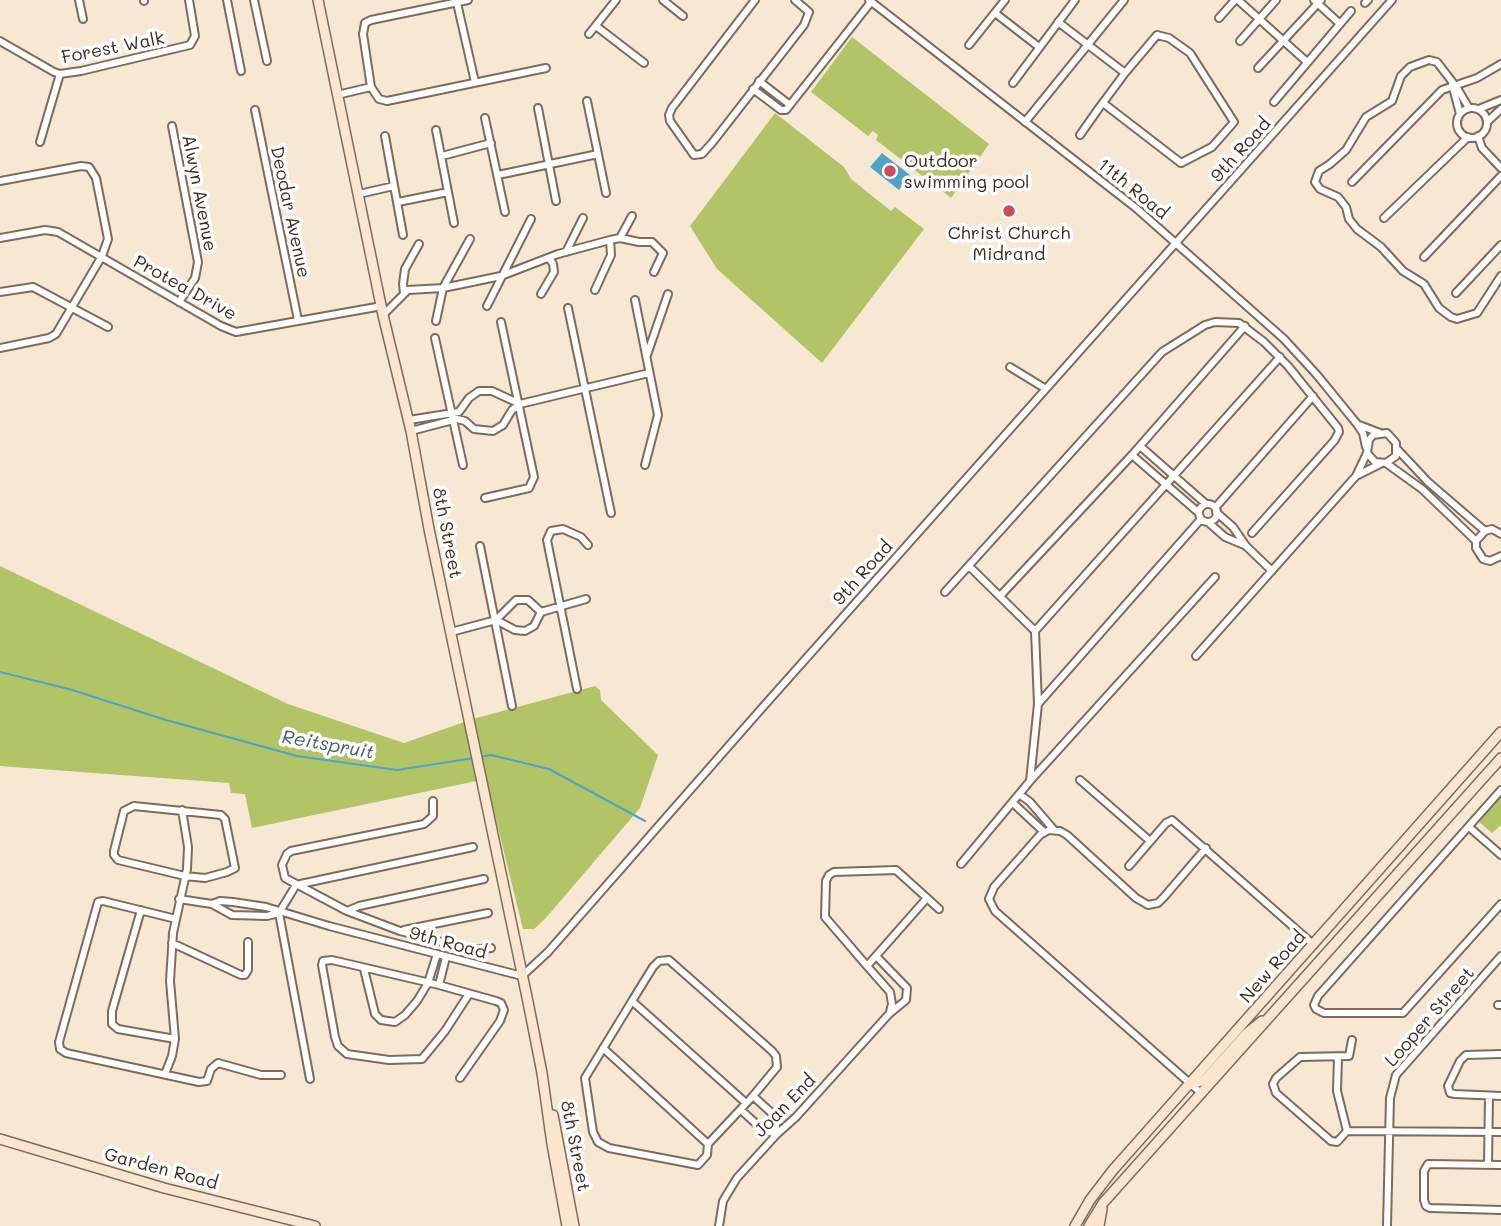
<!DOCTYPE html>
<html>
<head>
<meta charset="utf-8">
<style>
	body { margin:0 }
	canvas { display:block; background:#f7e8d3 }
</style>
</head>
<body>
<canvas width="1501" height="1226"></canvas>
<script>
const context = document.querySelector('canvas').getContext('2d');
context.lineJoin = 'round';
function fillPath(path, color) { context.fillStyle = color; context.fill(path, 'evenodd'); }
const shape = rows => new Path2D(rows.map(r => 'M' + r).join(''));
function trace(path, color, width, dash) { context.strokeStyle = color; context.lineWidth = width; context.lineCap = dash ? 'butt' : 'round'; context.setLineDash(dash || []); context.stroke(path); }
function write(font, color, halo, rows, align = 'center') {
  context.font = font + ' Mali,sans-serif'; context.lineWidth = 7; context.setLineDash([]); context.textBaseline = 'middle'; context.strokeStyle = halo; context.fillStyle = color; for (const [text, x, y, turn = 0] of rows) {
    context.save(); context.translate(x, y); context.rotate((+turn || 0) * Math.PI / 180); context.textAlign = isNaN(turn) ? turn : align; if (halo) context.strokeText(text, 0, 0); context.fillText(text, 0, 0); context.restore();
  }
}
const green = shape([
	[852,37,989,144,951,198,876,140,878,135,873,131,868,136,811,92],
	[775,113,844,167,851,179,891,211,895,207,924,229,822,363,717,269,690,226],
	[0,566,288,704,404,743,473,719,595,686,600,690,601,700,658,755,640,808,545,919,534,929,523,929,486,779,252,828,245,794,231,793,229,783,0,766],
	[1501,796,1501,825,1492,833,1479,822]
]);
const water = shape([
	[882,153,910,175,899,190,870,167]
]);
const stream = shape([
	[0,672,69,689,166,720,297,756,397,770,474,758],
	[479,757,491,755,549,769,645,821]
]);
const street = shape([
	[79,0,83,19],
	[144,0,144,1],
	[227,0,241,71],
	[254,0,267,61],
	[468,0,371,20,365,23,363,34,371,87,379,99,387,101,546,68],
	[663,0,683,16],
	[755,0,672,108,669,115,670,121,694,155,702,154,712,143,804,25,809,12,795,0],
	[869,0,1136,208,1284,339,1317,375,1357,424,1363,433,1366,447],
	[1238,0,1307,62],
	[1314,0,1339,23],
	[457,3,475,82],
	[1365,3,1368,0],
	[995,13,1039,47],
	[1219,18,1235,0],
	[1058,22,1125,73],
	[596,26,644,63],
	[589,34,616,0],
	[0,41,54,72,60,74,81,71,190,45,195,36,189,0],
	[1240,41,1276,0],
	[969,45,1005,0],
	[1258,68,1321,0],
	[759,81,790,105],
	[1013,83,1075,0],
	[1452,84,1460,114],
	[753,89,781,110,786,110,871,2],
	[337,95,371,87],
	[587,101,606,193],
	[1274,102,1351,11],
	[538,108,556,201],
	[1469,108,1457,88,1437,62,1429,60,1410,67,1401,76,1392,101,1366,117,1346,150,1330,164,1319,171,1315,182,1320,189,1338,197,1346,207,1349,219,1357,229,1381,247,1403,271,1424,284,1439,308,1451,317,1457,319,1477,313,1501,276],
	'1457 123a15 15 0 1 1 30 0a15 15 0 1 1-30 0Z',
	[1479,109,1501,100],
	[255,110,298,320],
	[485,118,505,212],
	[1025,122,1124,0],
	[1487,122,1501,109],
	[172,126,198,262,195,278,179,302],
	[436,130,454,223],
	[1080,135,1099,108,1125,73,1157,35,1169,38,1190,53,1234,122,1212,147,1181,163,1103,103],
	[385,136,403,235],
	[1478,136,1482,148,1501,168],
	[40,142,60,74],
	[442,156,491,143],
	[498,175,598,154],
	[0,181,81,166,89,167,96,178,108,239,102,256,56,334,49,338,0,348],
	[1352,182,1442,90,1477,78,1501,64],
	[359,194,394,186],
	[398,202,448,192],
	[1384,218,1468,137],
	[0,238,45,230,58,232,221,326,236,332,382,306],
	[620,238,632,216],
	[566,252,583,218],
	[1424,257,1501,176],
	[595,290,611,255,610,240],
	[0,292,33,287,108,327],
	[404,293,403,284,405,269,419,244],
	[1456,293,1501,245],
	[541,294,554,272,553,264,549,258],
	[635,300,658,415,645,465],
	[487,306,531,219],
	[568,308,611,513],
	[383,315,408,290,443,288,501,276,558,254,610,240,620,238,639,242,652,242,663,253,654,272],
	[436,321,443,288,470,239],
	[435,338,463,465],
	[647,355,668,294],
	[1010,367,1046,389],
	[409,420,459,412,469,398,479,391,492,391,520,404],
	[1359,425,1380,433],
	[411,431,457,419,465,421,474,429,493,431,503,425,512,410,520,404,649,373],
	[1140,446,1206,504],
	[1397,449,1428,482,1485,531],
	[1132,455,1199,513],
	[1386,463,1422,489,1476,541,1476,548,1483,559,1490,561,1501,556],
	[1358,475,1380,464],
	[485,498,529,488,534,477,501,322],
	'1199 513a9 9 0 1 1 18 0a9 9 0 1 1-18 0Z',
	[1215,508,1313,396],
	[1216,512,1233,527,1246,546,1272,571],
	[1208,522,1225,537,1244,545],
	[1476,541,1485,531,1492,529,1501,534],
	[480,546,512,706],
	[969,566,1035,631,1038,704,1030,781],
	[945,592,1162,352,1205,325,1215,322,1239,323,1264,342,1288,366,1338,428,1339,432,1334,441,1252,533],
	[1001,595,1132,455,1245,326],
	[541,612,586,599],
	[496,620,515,630,525,631,534,626,541,612],
	[1035,631,1280,357],
	[451,632,496,620,516,600,528,600,541,612],
	[1196,656,1356,476,1367,453,1369,440,1373,435,1387,433,1396,443,1396,456,1386,463,1375,462,1367,453],
	[577,689,547,540,551,531,563,529,581,537,588,545],
	[1038,704,1201,519],
	[1080,780,1150,841],
	[1501,790,1318,996,1314,1005,1316,1009,1324,1013,1403,1013,1501,904],
	[1019,794,1030,802,1054,830],
	[433,801,433,816,424,824,291,851,287,854,282,865,285,878,347,911,400,931,472,950,491,948],
	[1013,803,1044,832],
	[134,806,221,815,225,819,235,868,227,872,205,878,185,876,118,860,114,855,114,851,124,811,134,806],
	[1469,827,1501,855],
	[961,864,1030,781,1215,577],
	[1129,866,1166,823,1172,820,1314,945],
	[927,898,867,966,825,917,826,881,829,875,834,872,896,870,927,898,939,909],
	[179,899,212,904,220,901,233,902,266,907,329,926,522,976,548,952,762,708,1392,0],
	[212,904,232,915,267,916,279,913,296,885,473,847],
	[141,910,112,1011,112,1024,118,1029,175,1039],
	[347,911,359,906,484,879],
	[279,913,310,1079],
	[176,919,103,901,98,902,59,1042,60,1049,66,1053,199,1082,207,1081,211,1069,218,1063,261,1075,281,1075],
	[404,930,488,913],
	[172,943,241,975,245,975,248,970,248,942],
	[867,966,890,992,892,1004,890,1012],
	[364,969,375,1014,381,1020,395,1022,405,1015,417,1001,428,983,437,954],
	[439,985,446,957],
	[632,1001,653,967,659,961,669,960,772,1051,776,1056,777,1067,753,1096,708,1144,707,1155,698,1165,609,1148,598,1142,593,1132,585,1078,632,1001,746,1103],
	[1498,1005,1501,1005],
	[1352,1040,1349,1056,1300,1057,1276,1078,1273,1084,1276,1093,1331,1141,1337,1142,1347,1131,1501,1132],
	[603,1048,708,1144],
	[1501,1054,1466,1055,1460,1061,1448,1086,1450,1093,1455,1094,1501,1096],
	[1338,1057,1337,1091,1347,1131],
	[165,1074,172,1056,175,1039,170,981,173,933,187,869,188,847,182,810],
	[460,1078,500,1021,504,1010,501,1003,496,1001,439,985,332,960,323,961,322,965,335,1037,338,1046,347,1054,389,1060,422,1059,445,1031,469,994],
	[1202,1094,995,911,989,899,994,887,1040,835,1049,830,1060,831,1067,835,1136,898,1148,905,1158,903,1164,897,1206,848],
	[753,1096,775,1116,777,1134],
	[741,1110,763,1130,777,1134],
	[1488,1164,1489,1096],
	[1501,1165,1428,1164,1424,1171,1424,1200,1426,1206,1430,1208,1501,1210],
	[719,1226,723,1201,737,1178,777,1134,796,1117,889,1014,906,1000,907,988,876,956],
	[1387,1226,1390,1098,1396,1075,1501,956]
]);
const secondary = shape([
	[318,0,383,315,411,431,429,529,528,1002,542,1073,552,1144,567,1226],
	[1191,1084,1205,1080,1246,1034,1262,1021],
	[553,1115,574,1226],
	[0,1139,164,1188,315,1226],
	[1075,1226,1090,1200,1113,1170,1501,732],
	[1089,1226,1103,1203,1501,758],
	[1099,1226,1102,1209]
]);
const markers = [
	[890,171,7,"#d1495b"],
	[1009,211,7,"#d1495b"]
];
const streetNames = [
	["Forest Walk",113,48,-11],
	["9th Road",1241,150,-48],
	["11th Road",1133,189,39],
	["Alwyn Avenue",199,193,79],
	["Deodar Avenue",290,212,78],
	["Protea Drive",185,288,29],
	["8th Street",447,533,79],
	["9th Road",863,573,-48],
	["9th Road",448,943,15],
	["New Road",1273,967,-49],
	["Looper Street",1430,1017,-49],
	["Joan End",785,1106,-46],
	["8th Street",575,1146,79],
	["Garden Road",161,1169,15]
];
const poiNames = [
	["Outdoor",904,161],
	["swimming pool",904,182],
	["Christ Church",1009,233,"center"],
	["Midrand",1009,254,"center"]
];
const waterNames = [
	["Reitspruit",328,745,10]
];
fillPath(green, '#b3c467');
fillPath(water, '#4ca4c9');
trace(stream, '#4ca4c9', 2);
trace(street, '#7d6c5d', 10);
trace(secondary, '#7d6c5d', 12);
trace(street, '#fff', 6);
trace(secondary, '#fce5cf', 9);
for (const [x, y, r, color] of markers) { const dot = new Path2D(); dot.arc(x, y, r, 0, 2 * Math.PI); context.fillStyle = color; context.fill(dot); trace(dot, '#fff', 2.5); }
write('18px', '#3b2a1e', '#fff', streetNames);
write('18px', '#3b2a1e', '#fff', poiNames, 'left');
write('italic 19px', '#43616b', '#fff', waterNames);
</script>
</body>
</html>
